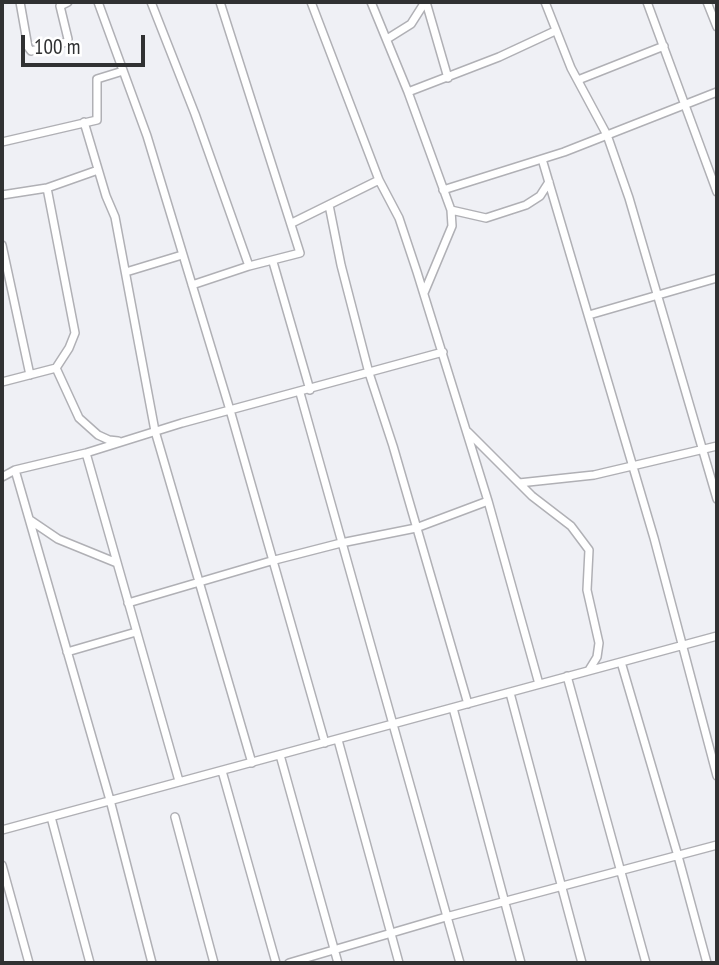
<!DOCTYPE html>
<html>
<head>
<meta charset="utf-8">
<style>
	body { margin:0 }
	#map { position:relative; width:719px; height:965px; overflow:hidden; background:#eff0f5; font-family:"PT Sans Narrow",sans-serif }
	canvas { display:block }
	.frame { position:absolute; inset:0; border:4px solid #303132; pointer-events:none }
	.scale { position:absolute; left:21px; top:35px; width:124px; height:32px; box-sizing:border-box; border:4px solid #303132; border-top:0; padding-left:9px; font-size:21px; line-height:24px; white-space:nowrap; color:#303132; -webkit-text-stroke:5px #fff; paint-order:stroke }
</style>
</head>
<body>
<div id="map">
<canvas width="719" height="965"></canvas>
<div class="frame"></div>
<div class="scale">100 m</div>
</div>
<script>
const context = document.querySelector('canvas').getContext('2d');
context.lineJoin = 'round';
const shape = rows => new Path2D(rows.map(r => 'M' + r).join(''));
function trace(path, color, width, dash) { context.strokeStyle = color; context.lineWidth = width; context.lineCap = dash ? 'butt' : 'round'; context.setLineDash(dash || []); context.stroke(path); }
const street = shape([
	[20,2,28,47,31,51,67,42,68,39,60,6,68,2],
	[98,2,147,136,230,410,325,743],
	[151,2,195,114,249,266],
	[311,2,379,180,399,218,417,272,488,501,539,684],
	[371,2,408,92,451,210,452,226,424,293],
	[426,2,448,78],
	[545,2,571,68,607,135,629,198,717,499],
	[647,2,717,192],
	[707,2,717,27],
	[387,39,411,24,425,2],
	[578,80,664,46],
	[408,92,499,57,555,31],
	[84,122,106,196,115,217,155,431,252,763],
	[2,142,97,120,97,79,123,71],
	[542,159,654,538,717,776],
	[47,188,75,333,69,348,56,368],
	[443,190,564,152,717,92],
	[2,195,47,188,98,170],
	[329,205,341,265,369,373,393,446,468,704],
	[451,210,486,218,526,205,540,196,549,182],
	[292,223,379,180],
	[2,245,30,375],
	[273,262,310,390],
	[126,272,182,255],
	[192,285,249,266,300,253,220,2],
	[589,315,717,278],
	[2,382,56,368,79,418,98,435,109,440,118,441],
	[300,393,460,963],
	[468,432,532,496,571,526,589,550,587,590,599,643,597,657,589,670],
	[86,453,179,781],
	[15,470,110,800,152,963],
	[2,477,15,470,86,453,182,423,443,352],
	[519,483,594,475,717,446],
	[30,520,58,539,117,563],
	[128,603,271,561,341,543,416,528,488,501],
	[67,652,136,632],
	[621,662,678,856,707,963],
	[567,676,646,963],
	[510,693,582,963],
	[453,708,521,963],
	[338,740,399,963],
	[280,755,338,963],
	[222,771,276,963],
	[51,817,90,963],
	[175,817,214,963],
	[2,830,717,636],
	[2,865,29,963],
	[289,963,446,917,717,845]
]);
trace(street, '#b0b0b5', 10);
trace(street, '#fff', 7);
</script>
</body>
</html>
